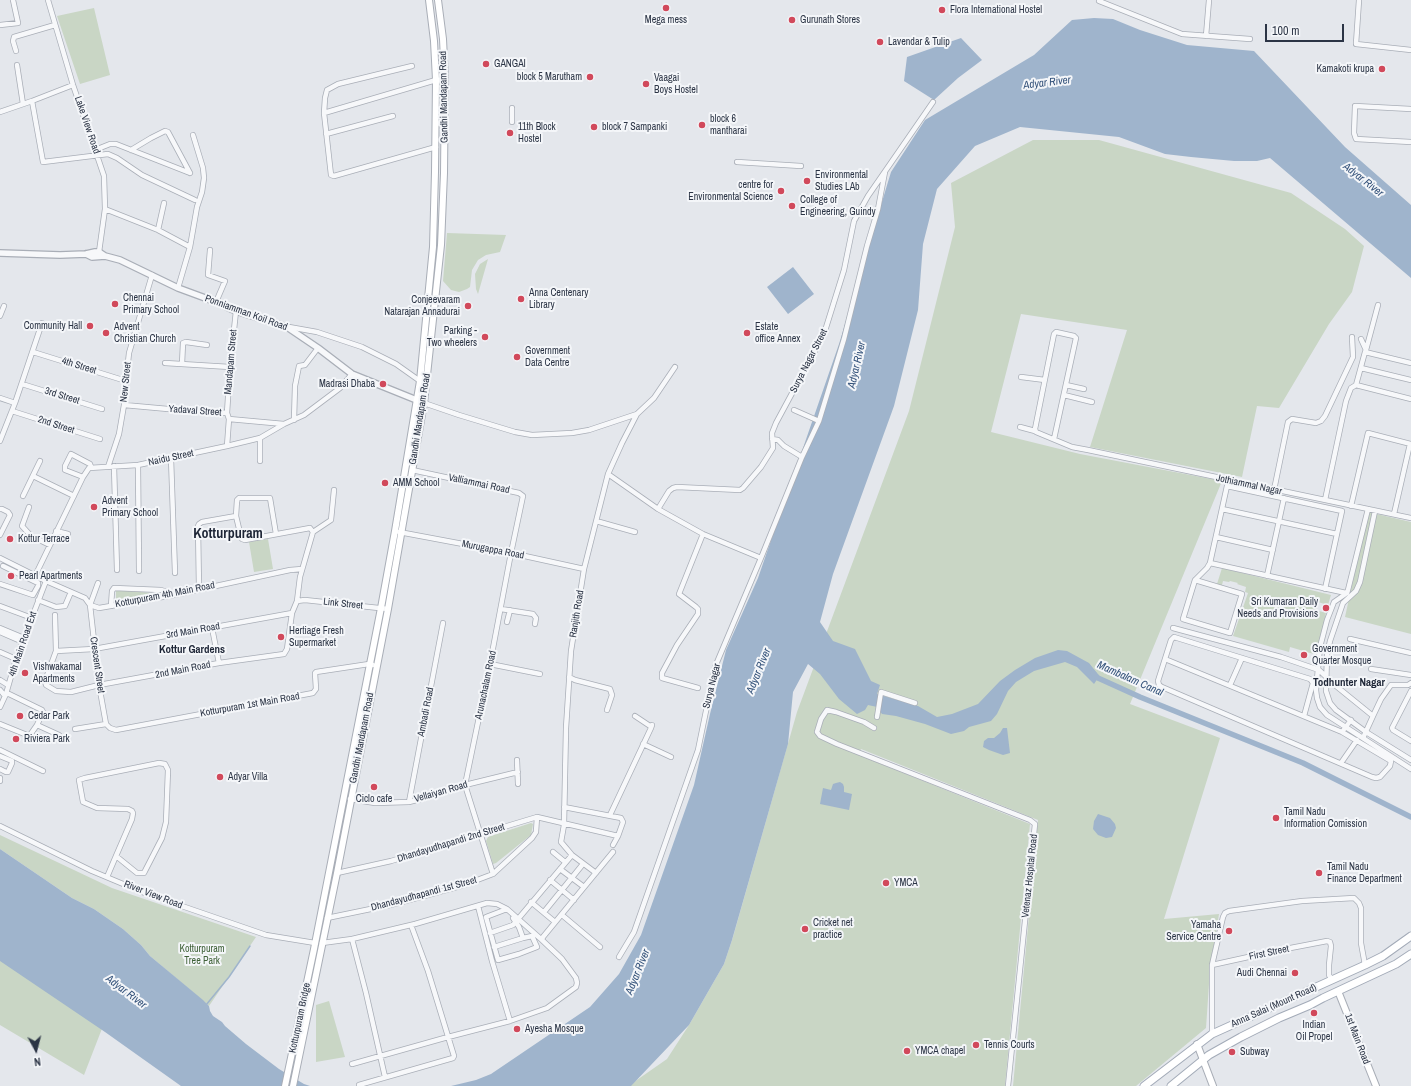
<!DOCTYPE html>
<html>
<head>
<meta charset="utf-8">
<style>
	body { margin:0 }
	#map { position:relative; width:1411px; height:1086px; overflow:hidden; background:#e4e7ec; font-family:"Archivo Narrow",sans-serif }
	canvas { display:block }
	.north { position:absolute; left:16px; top:1030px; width:40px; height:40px; -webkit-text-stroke:3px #f4f6f9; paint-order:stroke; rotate:173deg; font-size:11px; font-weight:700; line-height:16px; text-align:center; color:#2b3445 }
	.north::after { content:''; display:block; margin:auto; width:14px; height:18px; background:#2b3445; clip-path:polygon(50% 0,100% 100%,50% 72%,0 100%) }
	.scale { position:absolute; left:1265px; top:24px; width:79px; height:18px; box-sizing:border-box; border:2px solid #2b3445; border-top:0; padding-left:5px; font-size:12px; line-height:14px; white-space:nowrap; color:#2b3445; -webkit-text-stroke:3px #f4f6f9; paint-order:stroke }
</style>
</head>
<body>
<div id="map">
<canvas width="1411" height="1086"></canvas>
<div class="north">N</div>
<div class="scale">100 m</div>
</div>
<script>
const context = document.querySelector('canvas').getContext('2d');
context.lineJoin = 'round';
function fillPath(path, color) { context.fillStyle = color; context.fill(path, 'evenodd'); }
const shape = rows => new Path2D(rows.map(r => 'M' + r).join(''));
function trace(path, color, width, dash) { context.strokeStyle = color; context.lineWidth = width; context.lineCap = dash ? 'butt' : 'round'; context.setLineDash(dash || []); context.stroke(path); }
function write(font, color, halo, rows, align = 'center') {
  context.font = font + ' "Archivo Narrow",sans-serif'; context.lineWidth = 4; context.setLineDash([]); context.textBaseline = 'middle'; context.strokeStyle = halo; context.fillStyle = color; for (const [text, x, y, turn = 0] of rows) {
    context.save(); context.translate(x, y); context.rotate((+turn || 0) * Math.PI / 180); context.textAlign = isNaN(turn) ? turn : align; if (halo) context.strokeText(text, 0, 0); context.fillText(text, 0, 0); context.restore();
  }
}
const green = shape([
	[94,8,110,75,80,84,57,16],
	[1033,140,1099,140,1291,193,1345,229,1364,246,1352,292,1329,324,1279,408,1257,406,1242,477,1090,447,1127,330,1021,314,991,432,1080,454,1222,481,1130,704,1220,738,1164,919,1219,914,1210,969,1206,1028,1136,1086,1013,1086,1038,820,861,749,859,755,1030,824,1005,1086,630,1086,634,1082,667,1059,689,1025,724,964,733,937,797,712,909,411,955,227,951,183],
	[447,233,506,235,500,252,486,255,478,260,472,270,470,287,467,289,459,292,451,290,443,281],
	[488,259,478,294,476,289,475,274,480,264],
	[1368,512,1411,522,1411,634,1345,617],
	[268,539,273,569,254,572,249,542],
	[1222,568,1331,595,1328,605,1318,602,1316,610,1326,613,1317,655,1290,647,1289,652,1233,636,1248,593,1245,592,1246,587,1237,584,1238,583,1230,581,1229,582,1223,581,1222,585,1217,584],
	[116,590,153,593,116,602],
	[531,823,533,824,531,835,496,863,493,864,486,841,488,837],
	[0,835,112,888,256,937,209,1006,150,956,141,945,123,929,94,909,72,898,0,849],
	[0,956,103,1026,84,1075,0,1025],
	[329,1001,345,1057,316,1062,316,1005]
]);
const water = shape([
	[1094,18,1113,19,1140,30,1187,45,1254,51,1345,147,1411,205,1411,278,1270,158,1257,161,1234,161,1191,157,1165,154,1119,137,1020,127,975,146,937,189,923,244,918,310,894,406,833,574,820,622,833,641,855,649,871,681,880,685,877,694,918,706,937,717,952,714,978,704,1000,681,1015,670,1035,658,1058,650,1067,651,1089,663,1097,673,1098,678,1094,684,1077,667,1065,662,1034,671,1016,682,1008,691,997,714,991,721,969,727,964,731,951,734,925,724,896,716,882,714,877,707,868,705,865,710,857,714,839,699,820,674,808,664,793,692,788,744,732,940,724,964,689,1025,631,1086,451,1086,476,1080,491,1074,590,1007,619,974,641,935,694,785,710,714,726,650,758,578,839,344,891,172,925,120,1034,55,1072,20],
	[961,38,982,60,958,78,934,100,904,81,907,57],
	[793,267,814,294,788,314,767,287],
	[1003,728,1007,728,1010,753,1003,755,989,750,983,747,984,741,988,738,994,738,1000,733],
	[836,783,840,782,843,784,844,787,844,792,852,794,849,810,820,804,823,788,831,790,833,784],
	[1098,814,1110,818,1115,824,1116,828,1112,837,1106,838,1098,835,1093,829,1094,821],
	[0,849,72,898,94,909,123,929,141,945,150,956,203,1000,209,1006,210,1011,213,1016,222,1022,225,1026,246,1044,279,1069,304,1084,310,1086,181,1086,105,1032,0,961]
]);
const stream = shape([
	[206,1005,229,977,250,946]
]);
const canal = shape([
	[1093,673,1098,678,1140,697,1303,763,1411,817]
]);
const minor = shape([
	[48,0,73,85,104,176,105,209,99,252],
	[1359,0,1356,44,1411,50],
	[1099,1,1182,34,1250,39],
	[0,25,18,23,13,0],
	[1206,36,1209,0],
	[16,51,13,41,14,37,55,25],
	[17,65,23,104],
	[412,66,338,84,327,90,325,98,324,113,331,175,334,176,436,147],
	[32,101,43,162,108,154,117,158,142,175,195,200],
	[512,108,512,122],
	[1411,109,1355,106,1354,133,1356,139,1411,142],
	[0,112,32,101,73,85],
	[324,113,436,80,445,80],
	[326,134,393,116],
	[95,150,110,144,116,144,190,173],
	[131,150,151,138,165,131,168,132,190,173],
	[737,162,801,166],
	[105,209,158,230,190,247],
	[158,230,164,203],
	[210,250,208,275,225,281,216,302],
	[178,288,190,247,197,207,202,192,204,178,203,168,193,135],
	[0,316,4,306],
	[289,327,317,332,362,347,396,364,420,381],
	[1361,339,1366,350,1365,352,1411,363],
	[1366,350,1378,305],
	[33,352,126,381],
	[1365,352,1356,385,1411,399],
	[165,363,230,367],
	[182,364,183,343,186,342,207,345],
	[1361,368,1411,380],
	[1021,377,1045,380],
	[22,384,102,409],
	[1066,385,1084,389],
	[1064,395,1092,402],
	[0,398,15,403],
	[424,403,459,415,515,432,532,435,572,433,589,430,637,414],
	[124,405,190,411,227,413,229,419,284,424],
	[794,410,819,421],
	[12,411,100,439],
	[227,413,230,367,236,311],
	[294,420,295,386,299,366,305,365,318,348],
	[1020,427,1035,431],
	[260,438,260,461],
	[772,439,778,440,784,446,802,457],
	[1054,439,1076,338,1074,336,1056,332,1054,334,1035,429,1036,432,1072,447,1088,450,1411,518],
	[0,441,15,403,42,323],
	[227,446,229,419],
	[171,458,175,573],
	[138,465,139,571],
	[114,466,117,570],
	[108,467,119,434,124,405,126,381,129,353,152,275],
	[412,470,519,493,523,496,511,553,490,664,465,785,493,874],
	[608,474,658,509,703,534,761,558,715,667,698,750,634,932,619,957],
	[33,476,74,496],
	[83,477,65,470,65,466,71,454,90,464,91,467],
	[1274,490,1288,422,1292,419,1316,423,1321,421,1325,416,1353,357,1352,337],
	[23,496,40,461],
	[1325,500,1346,401,1351,388,1356,385],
	[1351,506,1368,433,1411,444],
	[29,507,22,526,31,536,50,545],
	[0,509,2,509,8,512,10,515,0,535],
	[658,509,669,491,673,488,677,487,740,490,743,488,761,467,773,448,772,433,776,423,824,334,844,270,854,221,868,196,933,102],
	[1222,509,1337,534],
	[1368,509,1348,590,1347,593,1334,602,1327,620,1320,647,1316,690,1317,698,1320,707,1327,715,1411,769],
	[1375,511,1360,582,1356,591,1343,603,1330,641,1327,655,1326,691,1330,703,1336,710,1366,732,1411,760],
	[1394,514,1410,444],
	[236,516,237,500,239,498,270,498,276,534],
	[596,521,635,532],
	[56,531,68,534],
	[313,532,331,520,334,490],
	[399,532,511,553,584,569],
	[1216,537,1273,550],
	[0,558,46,581,85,598,90,605,99,608,174,595,290,570,302,569],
	[761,558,802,457,819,421,844,339,867,246,878,209,885,172],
	[1210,563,1346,593],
	[35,576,83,477,89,468,138,465,227,446,260,438,284,424,304,415,340,388,352,374],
	[1267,576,1284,498],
	[1195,580,1242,594,1230,633,1183,619,1195,580,1207,568,1210,563,1227,486,1342,511,1325,589],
	[98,583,90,605,99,685,106,724],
	[0,584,33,595,38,586,38,583,3,566],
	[38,600,56,607,65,606,71,592],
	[297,601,305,600,388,609],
	[0,606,32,618],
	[111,606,112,591,114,588,161,590,173,594],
	[501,609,533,614,536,618,535,624],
	[55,615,56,651,45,681,46,685,56,691,71,692,99,685,219,663,284,654,287,649,292,613,297,601,300,577,313,532,310,528,245,540,242,539,241,537,236,516,202,522,199,524,198,526,199,589],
	[507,622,510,610],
	[0,628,24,638],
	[212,628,219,663],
	[1173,628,1281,657,1319,670,1336,686,1373,716,1363,738],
	[0,632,23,642],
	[1350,639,1411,653],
	[56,651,94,649,292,613],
	[0,652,16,659],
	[1165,659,1342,732,1351,720],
	[490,664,540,674],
	[1371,669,1411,675],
	[569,677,575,680,610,689,612,695,607,710],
	[0,680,8,685],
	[1230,685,1242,658],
	[698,688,662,678,662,673,677,645,698,614,698,609,696,607,679,594,703,534],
	[0,690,5,696],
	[1411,691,1392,728,1393,730,1411,741],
	[0,707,6,694,16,659,46,581],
	[1304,716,1313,683,1310,679,1174,637,1171,640,1158,681,1159,685,1162,687,1372,777,1376,778,1380,777,1390,766,1391,761,1342,732],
	[1373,716,1381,699,1391,685,1408,685,1411,683],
	[877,717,881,692,915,703],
	[0,724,27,735,30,735,37,725,43,712,42,710,9,694,6,694],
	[106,724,110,728,116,730,313,693,316,689,315,673,316,672,369,664,373,665],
	[37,725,59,735],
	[874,728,864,722,836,712,827,710,821,719,817,732,820,736,837,744,1030,820,1035,824,1008,1086],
	[75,729,106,724],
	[643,744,671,757],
	[0,750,43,771],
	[0,756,12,761,12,763,8,772,6,772,0,769],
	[517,760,518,784],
	[1341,763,1357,740],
	[0,778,0,781],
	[350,799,375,803,409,802,428,797,465,785,518,772],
	[409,802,443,623],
	[610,815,651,728,652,725,650,726,635,716],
	[0,826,92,871,147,894,266,935,315,943],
	[613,845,618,836],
	[553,852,565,862],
	[560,869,584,887],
	[337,873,391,861,537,817,618,836,623,822,621,818,564,807],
	[596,873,572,855,561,842,564,825,566,728,571,651,584,569,608,474,622,443,637,414,654,398,675,367],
	[107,877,116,856,132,819,133,813,132,811,128,809,97,808,83,802,79,780,85,778,159,763,165,764,168,770,166,822,162,838,146,869,144,873,137,873,116,856],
	[550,880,574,900],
	[531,902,555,922],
	[478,906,492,961,510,1021],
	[507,909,486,917,498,960,519,954,537,947,532,936,523,938,519,927,513,918],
	[544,912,583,864],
	[562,915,600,947],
	[327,918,390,905,424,896,464,885,493,874,532,838,536,832,537,817],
	[490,933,513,925,572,855],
	[352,939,366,993,385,1077],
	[542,940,543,937,613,852],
	[322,943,352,939,415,924,487,903,497,904,507,909,542,940,562,959,576,978,577,983,576,987,547,1008,510,1021,448,1037,352,1064],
	[494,947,523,938],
	[1212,965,1280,950,1327,941,1330,942,1331,946,1329,965,1329,975,1332,980],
	[1212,1034,1212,965,1223,917,1225,913,1229,911,1302,901,1354,898,1359,903,1361,908,1361,943,1365,965],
	[359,1085,453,1058,454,1056,428,971,411,925]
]);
const tertiary = shape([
	[0,253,60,255,86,254,95,252,99,252,105,256],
	[86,254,92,257,105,256,120,260,178,288,216,302,236,311,287,327,318,348,352,374,424,403]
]);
const secondary = shape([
	[1338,991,1376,1086],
	[1197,1044,1213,1086],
	[285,1086,314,949,381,608,395,531,420,381,433,247,435,172,436,80,434,41,429,0],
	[293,1086,337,873,388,609,424,403,441,245,444,173,445,80,443,39,438,0]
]);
const primary = shape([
	[1144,1086,1212,1034,1365,965,1383,956,1411,936],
	[1171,1086,1209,1055,1241,1037,1279,1018,1310,1005,1323,998,1396,964,1411,954]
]);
const markers = [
	[666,8,4,"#d1495b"],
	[942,10,4,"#d1495b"],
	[792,20,4,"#d1495b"],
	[880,42,4,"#d1495b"],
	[486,64,4,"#d1495b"],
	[1382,69,4,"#d1495b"],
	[590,77,4,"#d1495b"],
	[646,84,4,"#d1495b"],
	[702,125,4,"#d1495b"],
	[594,127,4,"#d1495b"],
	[510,133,4,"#d1495b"],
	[807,181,4,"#d1495b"],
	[781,191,4,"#d1495b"],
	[792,206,4,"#d1495b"],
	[521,299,4,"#d1495b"],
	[115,304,4,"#d1495b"],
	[468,306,4,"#d1495b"],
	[90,326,4,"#d1495b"],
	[106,333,4,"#d1495b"],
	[747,333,4,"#d1495b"],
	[485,337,4,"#d1495b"],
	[517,357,4,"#d1495b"],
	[383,384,4,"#d1495b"],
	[385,483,4,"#d1495b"],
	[94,507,4,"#d1495b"],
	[10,539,4,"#d1495b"],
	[11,576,4,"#d1495b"],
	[1326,608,4,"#d1495b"],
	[281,637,4,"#d1495b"],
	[1304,655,4,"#d1495b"],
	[25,673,4,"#d1495b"],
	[20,716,4,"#d1495b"],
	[16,739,4,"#d1495b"],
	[220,777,4,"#d1495b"],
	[374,787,4,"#d1495b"],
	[1276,818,4,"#d1495b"],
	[1319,873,4,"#d1495b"],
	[886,883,4,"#d1495b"],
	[805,929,4,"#d1495b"],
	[1229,931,4,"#d1495b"],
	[1295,973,4,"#d1495b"],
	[1314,1013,4,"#d1495b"],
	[517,1029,4,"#d1495b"],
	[976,1045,4,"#d1495b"],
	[907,1051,4,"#d1495b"],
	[1232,1052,4,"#d1495b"]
];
const poiNames = [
	["Flora International Hostel",950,10],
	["Mega mess",666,20,"center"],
	["Gurunath Stores",800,20],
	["Lavendar & Tulip",888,42],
	["GANGAI",494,64],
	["Kamakoti krupa",1374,69,"right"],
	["block 5 Marutham",582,77,"right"],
	["Vaagai",654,78],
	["Boys Hostel",654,90],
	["block 6",710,119],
	["mantharai",710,131],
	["11th Block",518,127],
	["Hostel",518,139],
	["block 7 Sampanki",602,127],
	["Environmental",815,175],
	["Studies LAb",815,187],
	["centre for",773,185,"right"],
	["Environmental Science",773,197,"right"],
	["College of",800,200],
	["Engineering, Guindy",800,212],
	["Anna Centenary",529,293],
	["Library",529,305],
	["Chennai",123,298],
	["Primary School",123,310],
	["Conjeevaram",460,300,"right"],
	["Natarajan Annadurai",460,312,"right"],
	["Community Hall",82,326,"right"],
	["Advent",114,327],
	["Christian Church",114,339],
	["Estate",755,327],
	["office Annex",755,339],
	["Parking -",477,331,"right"],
	["Two wheelers",477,343,"right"],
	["Government",525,351],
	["Data Centre",525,363],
	["Madrasi Dhaba",375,384,"right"],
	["AMM School",393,483],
	["Advent",102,501],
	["Primary School",102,513],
	["Kottur Terrace",18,539],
	["Pearl Apartments",19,576],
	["Sri Kumaran Daily",1318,602,"right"],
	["Needs and Provisions",1318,614,"right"],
	["Hertiage Fresh",289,631],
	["Supermarket",289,643],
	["Government",1312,649],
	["Quarter Mosque",1312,661],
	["Vishwakamal",33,667],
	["Apartments",33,679],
	["Cedar Park",28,716],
	["Riviera Park",24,739],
	["Adyar Villa",228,777],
	["Ciclo cafe",374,799,"center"],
	["Tamil Nadu",1284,812],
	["Information Comission",1284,824],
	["Tamil Nadu",1327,867],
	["Finance Department",1327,879],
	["YMCA",894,883],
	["Cricket net",813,923],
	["practice",813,935],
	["Yamaha",1221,925,"right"],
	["Service Centre",1221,937,"right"],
	["Audi Chennai",1287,973,"right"],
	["Indian",1314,1025,"center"],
	["Oil Propel",1314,1037,"center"],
	["Ayesha Mosque",525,1029],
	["Tennis Courts",984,1045],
	["YMCA chapel",915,1051],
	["Subway",1240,1052]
];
const streetNames = [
	["Gandhi Mandapam Road",444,97,-91],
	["Lake View Road",87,125,71],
	["Ponniamman Koil Road",246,313,20],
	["Surya Nagar Street",809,361,-63],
	["Mandapam Street",231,362,-85],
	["4th Street",79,366,17],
	["New Street",126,382,-84],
	["3rd Street",62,396,17],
	["Yadaval Street",195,411,4],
	["Gandhi Mandapam Road",420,419,-81],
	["2nd Street",56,425,18],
	["Naidu Street",171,458,-12],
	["Valliammai Road",479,484,12],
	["Jothiammal Nagar",1249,485,12],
	["Murugappa Road",493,550,11],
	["Kotturpuram 4th Main Road",165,595,-11],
	["Link Street",343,604,6],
	["Ranjith Road",577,614,-81],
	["3rd Main Road",193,631,-10],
	["4th Main Road Ext",23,644,-71],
	["Crescent Street",97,665,82],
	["2nd Main Road",183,670,-11],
	["Arunachalam Road",486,685,-78],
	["Surya Nagar",712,686,-76],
	["Kotturpuram 1st Main Road",250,705,-10],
	["Ambadi Road",426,712,-79],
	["Gandhi Mandapam Road",362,738,-79],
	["Vellaiyan Road",441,792,-16],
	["Dhandayudhapandi 2nd Street",451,843,-17],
	["Vetenaz Hospital Road",1030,876,-84],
	["Dhandayudhapandi 1st Street",424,894,-15],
	["River View Road",153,895,21],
	["First Street",1269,953,-12],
	["Anna Salai (Mount Road)",1274,1006,-24],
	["Kotturpuram Bridge",300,1018,-78],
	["1st Main Road",1357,1039,69]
];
const parkNames = [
	["Kotturpuram",202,949],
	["Tree Park",202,961]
];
const waterNames = [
	["Adyar River",1047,83,-7],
	["Adyar River",1363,180,38],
	["Adyar River",857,365,-77],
	["Adyar River",759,671,-68],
	["Mambalam Canal",1130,679,24],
	["Adyar River",638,972,-68],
	["Adyar River",126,992,37]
];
const neighbourhoodNames = [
	["Kottur Gardens",192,650],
	["Todhunter Nagar",1349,683]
];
const districtNames = [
	["Kotturpuram",228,534]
];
fillPath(green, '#c9d6c5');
fillPath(water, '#9fb4cc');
trace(stream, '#9fb4cc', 1.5);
trace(canal, '#9fb4cc', 5.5);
trace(minor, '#a9aeb7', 6);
trace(tertiary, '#a9aeb7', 8);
trace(secondary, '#a9aeb7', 8);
trace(primary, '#a3abb8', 9);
trace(minor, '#f7f8fa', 4.5);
trace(tertiary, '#f7f8fa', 5.5);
trace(secondary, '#fff', 6);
trace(primary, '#fff', 7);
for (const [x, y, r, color] of markers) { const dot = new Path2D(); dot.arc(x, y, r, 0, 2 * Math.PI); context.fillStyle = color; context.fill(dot); trace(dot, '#f4f6f9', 1.5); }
write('10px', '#2b3445', '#f4f6f9', poiNames, 'left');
write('10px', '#2b3445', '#f4f6f9', streetNames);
write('10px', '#3f6138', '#f4f6f9', parkNames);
write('italic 11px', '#34527a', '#f4f6f9', waterNames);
write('bold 11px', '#1d2536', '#f4f6f9', neighbourhoodNames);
write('bold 14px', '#1d2536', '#f4f6f9', districtNames);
</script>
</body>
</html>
